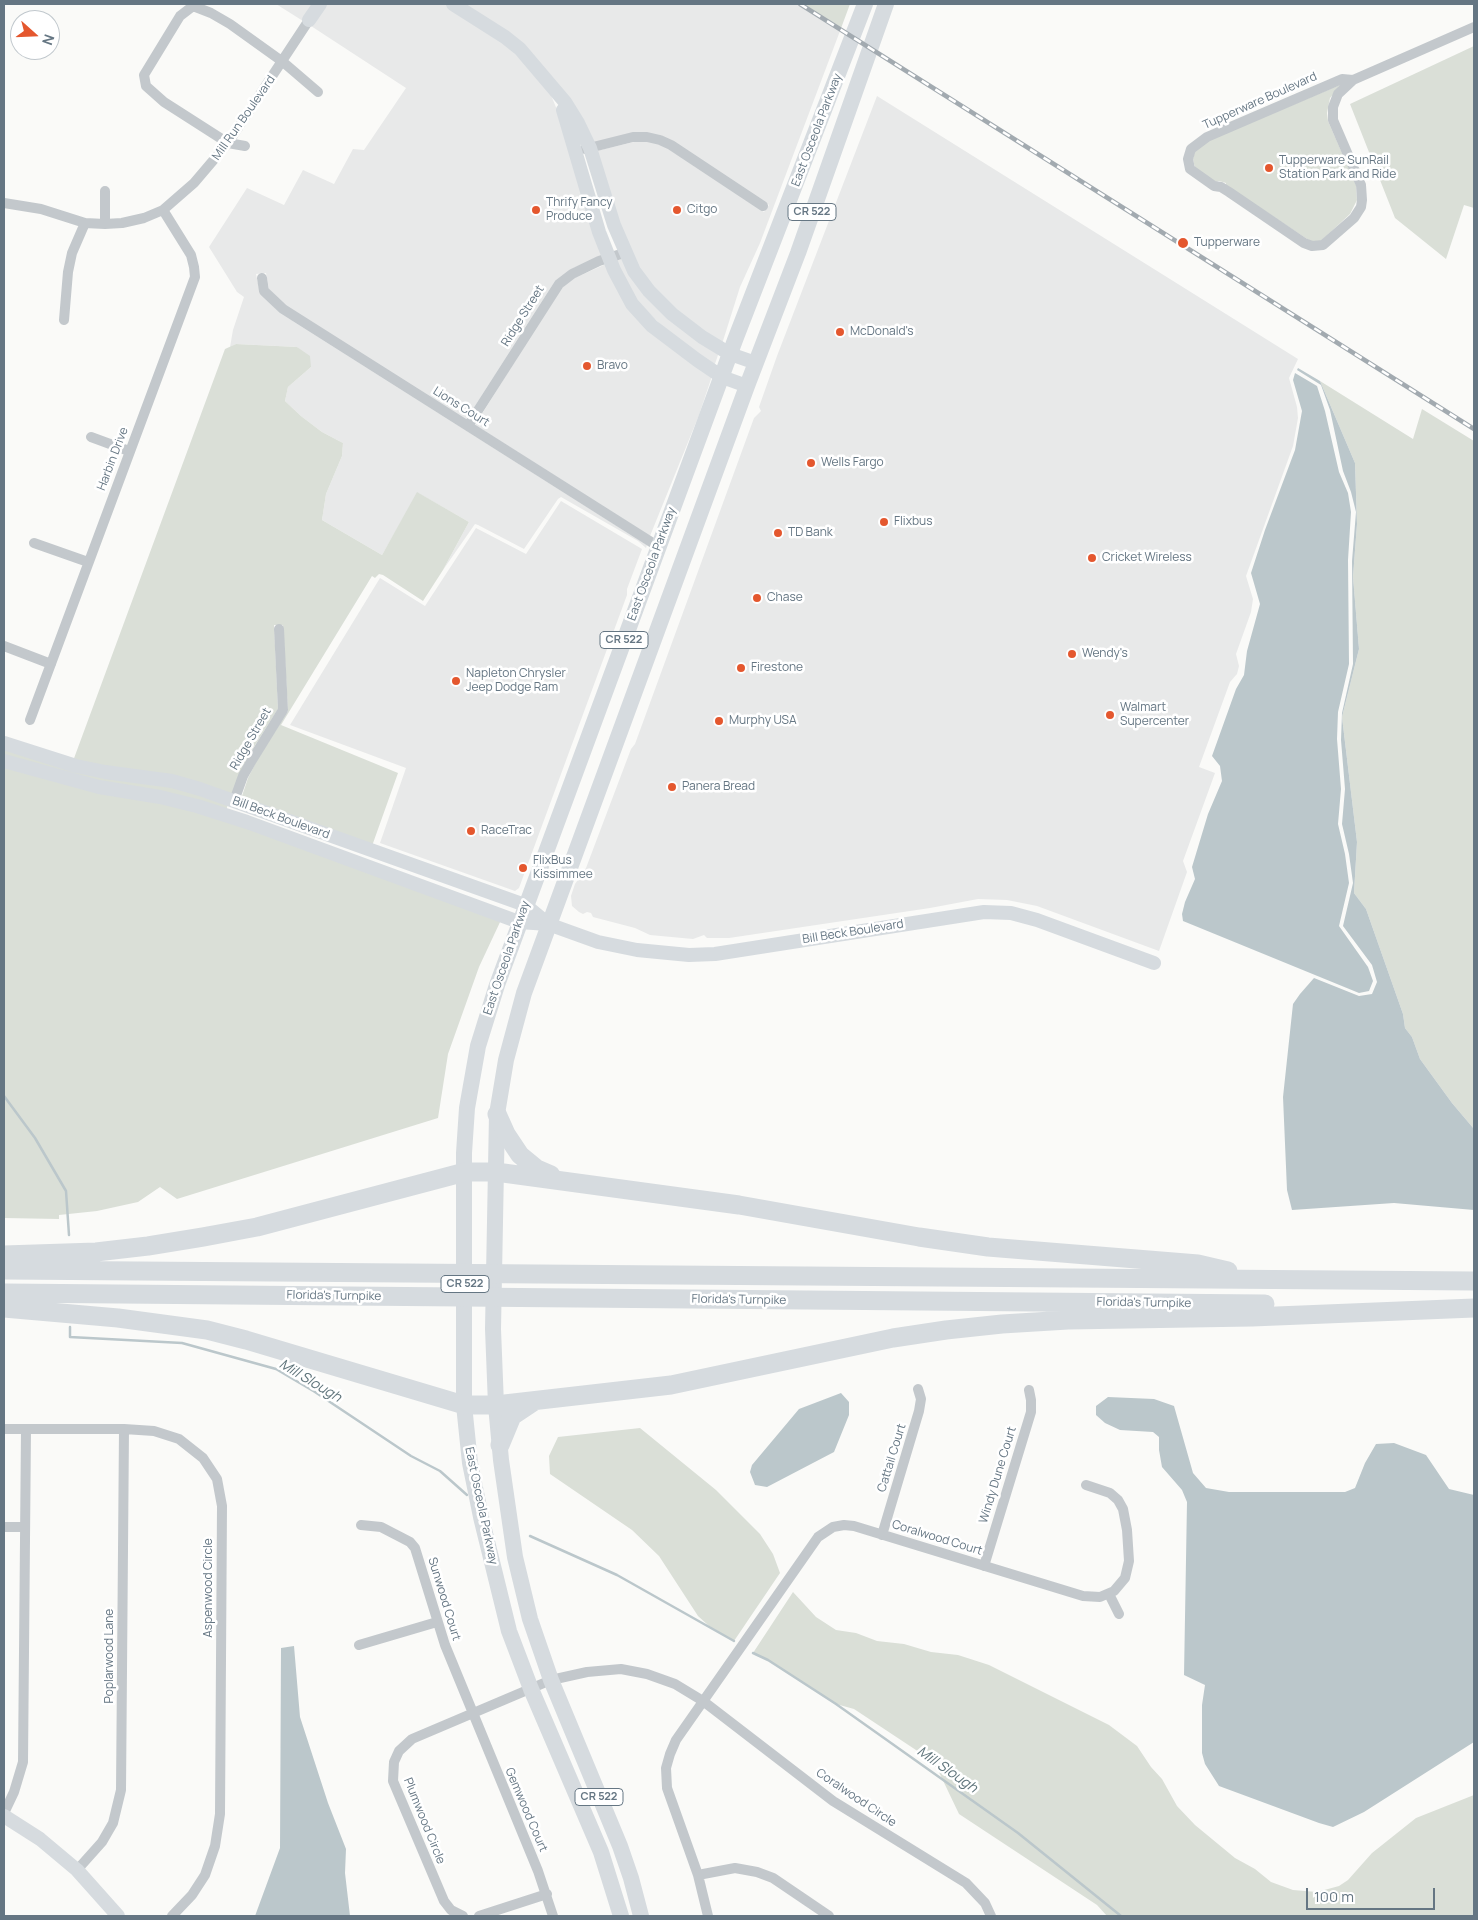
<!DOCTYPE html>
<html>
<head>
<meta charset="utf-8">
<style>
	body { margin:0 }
	#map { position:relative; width:1478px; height:1920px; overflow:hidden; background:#fafaf8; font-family:Manrope,sans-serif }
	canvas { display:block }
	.frame { position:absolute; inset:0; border:5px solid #657683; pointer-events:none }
	.north { position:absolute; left:10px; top:10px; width:50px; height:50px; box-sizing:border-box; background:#fff; border:1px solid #c1c8cd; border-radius:50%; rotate:110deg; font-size:14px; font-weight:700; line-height:20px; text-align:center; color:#657683 }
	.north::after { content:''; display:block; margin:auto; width:18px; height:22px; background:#e4572e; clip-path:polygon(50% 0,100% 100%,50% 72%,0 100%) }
	.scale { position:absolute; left:1306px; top:1888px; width:129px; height:22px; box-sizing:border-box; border:2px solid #657683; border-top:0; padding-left:6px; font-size:15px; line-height:18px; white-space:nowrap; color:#657683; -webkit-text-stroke:4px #fff; paint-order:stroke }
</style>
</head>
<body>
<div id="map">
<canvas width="1478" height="1920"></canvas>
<div class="frame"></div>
<div class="north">N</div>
<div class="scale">100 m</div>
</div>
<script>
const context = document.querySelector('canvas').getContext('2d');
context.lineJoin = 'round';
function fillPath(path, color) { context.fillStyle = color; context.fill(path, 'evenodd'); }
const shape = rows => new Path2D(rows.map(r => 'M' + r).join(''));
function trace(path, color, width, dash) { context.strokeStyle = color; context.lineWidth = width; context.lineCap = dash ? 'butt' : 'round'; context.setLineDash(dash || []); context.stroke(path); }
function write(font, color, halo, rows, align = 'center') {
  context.font = font + ' Manrope,sans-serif'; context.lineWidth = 5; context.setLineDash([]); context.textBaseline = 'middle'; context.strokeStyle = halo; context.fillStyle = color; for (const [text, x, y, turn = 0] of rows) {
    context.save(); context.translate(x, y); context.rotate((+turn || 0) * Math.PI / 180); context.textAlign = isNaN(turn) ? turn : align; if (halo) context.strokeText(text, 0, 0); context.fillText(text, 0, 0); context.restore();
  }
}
const built = shape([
	[276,4,314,4,303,21],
	[326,4,445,4,502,40,548,88,565,129,603,255,569,270,555,281,466,420,286,306,269,289,266,273,256,274,260,293,280,313,647,545,646,548,638,541,561,497,558,499,524,549,478,525,475,524,443,570,469,522,418,493,382,555,322,520,326,494,342,456,343,443,322,432,301,416,285,401,288,387,311,367,297,347,236,344,230,347,233,330,244,297,237,292,209,247,247,188,284,205,303,170,334,184,353,149,364,150,406,88,311,26],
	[461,4,799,4,840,31,760,243,740,287,722,344,675,311,638,269,618,223,596,151,634,142,647,141,659,144,669,149,764,212,769,205,674,142,661,136,593,143,569,100],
	[877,96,1298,359,1289,378,1297,407,1298,418,1293,446,1246,576,1253,599,1251,612,1236,654,1239,666,1237,674,1230,682,1199,767,1215,773,1183,861,1187,872,1159,951,1037,906,1007,900,978,899,930,908,729,938,707,938,704,935,693,939,650,935,635,928,593,917,591,913,587,912,583,914,579,912,572,906,571,896,575,884,586,868,631,749,635,744,754,418,761,411,759,407,777,356],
	[624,258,719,352,714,367,677,341,637,301,615,261],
	[606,264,628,305,712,376,699,415,650,536,475,425,559,291,570,280],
	[561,501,642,549,627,589,627,595,519,888,515,891,380,843,406,768,290,725,380,578,425,606,476,528,526,554]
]);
const green = shape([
	[799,4,850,4,840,31],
	[1474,46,1474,208,1464,205,1446,259,1395,218,1350,104],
	[1342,84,1330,98,1327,113,1328,121,1356,185,1357,200,1350,214,1321,241,1313,242,1307,239,1226,185,1226,183,1219,181,1216,182,1195,168,1193,159,1195,151,1210,140],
	[236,344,297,347,310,356,311,367,288,387,285,401,301,416,322,432,343,443,342,456,326,494,322,520,382,555,417,492,469,522,443,570,423,601,383,575,379,574,375,578,372,576,281,725,398,773,372,846,241,799,248,778,256,762,288,711,283,625,274,625,278,709,247,758,239,775,231,796,73,761,225,349],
	[1320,381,1413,439,1422,409,1474,441,1474,1129,1452,1103,1420,1059,1412,1037,1405,1028,1403,1014,1366,909,1354,893,1357,842,1342,717,1359,649,1353,577,1357,524,1355,463],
	[4,747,171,785,228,804,226,811,99,783,4,757],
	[4,766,196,810,501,920,479,967,448,1054,438,1118,177,1199,160,1187,138,1202,97,1211,59,1215,59,1219,4,1218],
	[640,1428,716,1490,760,1534,773,1554,780,1573,734,1641,709,1626,698,1616,659,1556,632,1530,550,1474,549,1456,558,1437],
	[793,1592,816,1617,836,1630,856,1633,877,1641,904,1644,931,1652,958,1655,989,1665,1109,1725,1137,1746,1151,1767,1162,1779,1177,1806,1195,1825,1235,1858,1255,1869,1271,1882,1293,1890,1317,1892,1339,1886,1348,1880,1372,1853,1416,1818,1474,1795,1474,1916,1107,1916,1097,1905,959,1814,937,1768,922,1754,854,1709,836,1704,768,1660,753,1653]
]);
const water = shape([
	[1298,368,1320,381,1355,463,1357,524,1353,577,1359,649,1342,717,1357,842,1354,893,1366,909,1403,1014,1405,1028,1412,1037,1420,1059,1452,1103,1474,1129,1474,1210,1394,1203,1292,1210,1287,1190,1283,1097,1293,1004,1300,994,1314,978,1359,996,1372,994,1377,982,1372,965,1343,926,1353,883,1349,854,1342,824,1345,789,1341,740,1342,713,1353,664,1352,561,1356,512,1351,492,1343,471,1330,410,1321,385,1297,370],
	[1295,373,1317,386,1325,411,1339,472,1348,493,1351,512,1348,560,1349,664,1338,712,1337,739,1341,789,1338,824,1345,854,1349,883,1339,926,1368,967,1373,981,1369,991,1359,993,1183,921,1182,914,1185,902,1195,879,1192,867,1208,814,1222,781,1220,766,1212,756,1236,689,1244,675,1247,651,1260,604,1251,573,1265,530,1295,450,1302,411,1293,380],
	[841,1393,849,1402,849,1415,834,1452,767,1487,755,1485,750,1472,752,1465,799,1409],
	[1108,1397,1154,1399,1174,1406,1193,1473,1206,1488,1229,1492,1345,1492,1355,1488,1365,1463,1376,1444,1394,1443,1426,1455,1449,1489,1474,1495,1474,1742,1364,1812,1333,1827,1319,1823,1219,1786,1205,1764,1202,1753,1202,1705,1205,1685,1184,1675,1187,1502,1182,1490,1162,1467,1159,1450,1159,1437,1153,1432,1120,1430,1105,1423,1096,1415,1096,1406],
	[294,1646,300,1717,328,1803,346,1849,345,1873,350,1916,255,1916,280,1848,281,1648]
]);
const stream = shape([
	[4,1096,35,1138,66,1191,69,1235],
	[70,1327,70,1337,182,1343,276,1369,315,1392,411,1456,440,1471,467,1495],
	[530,1536,617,1575,734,1641],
	[753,1653,768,1660,836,1704,1018,1833,1121,1916]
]);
const street = shape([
	[1353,80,1342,79,1207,137,1191,149,1188,159,1190,169,1214,186,1221,187,1229,192,1304,243,1312,246,1323,245,1354,218,1361,207,1362,200,1361,185,1333,120,1333,107,1338,94,1353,80,1474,27],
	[245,146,228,143,164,102,146,86,144,75,180,16,193,6,211,13,230,24,283,62,318,92],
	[585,149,633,137,647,137,660,140,671,145,763,206],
	[4,203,41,209,85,223,105,224,122,223,144,218,163,210,194,183,228,143,309,20],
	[105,224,105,191],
	[262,278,264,291,283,309,659,547],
	[64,320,68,272,72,253,85,223],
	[468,426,559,284,572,274,599,261,627,252],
	[91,437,129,451],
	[34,543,88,562],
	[4,646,51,664],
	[30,720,195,277,194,267,191,255,163,210],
	[234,801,243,776,252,760,283,710,279,629],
	[4,1429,124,1429,154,1431,179,1439,203,1458,217,1479,222,1506,220,1814,215,1846,205,1875,192,1895,172,1916],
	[361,1525,381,1527,410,1542,415,1548,445,1645,538,1871,553,1916],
	[4,1527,24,1527],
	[882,1535,919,1411,921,1399,918,1389],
	[984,1566,1031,1412,1031,1400,1029,1390],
	[1109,1594,1119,1614],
	[359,1645,437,1622],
	[4,1813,14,1792,23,1762,26,1429],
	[77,1870,102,1842,113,1823,121,1790,124,1429],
	[698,1875,735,1868,757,1872,773,1878,829,1916],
	[463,1916,451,1910,444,1901,393,1781,394,1762,399,1751,412,1739,551,1680,587,1672,621,1669,647,1674,675,1684,703,1701,833,1801,966,1883,985,1903,991,1916],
	[479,1916,547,1894],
	[708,1916,698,1875,667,1788,666,1768,670,1754,676,1740,818,1537,833,1527,844,1525,854,1526,1083,1596,1100,1597,1114,1591,1125,1578,1129,1561,1127,1530,1123,1509,1118,1500,1110,1493,1086,1485]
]);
const secondary = shape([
	[453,4,505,37,520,49,565,102,578,123,590,148,614,225,634,271,649,291,672,314,702,337,730,354,756,363],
	[309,20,320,4],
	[563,110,599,232,614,270,632,304,652,326,697,360,722,377,747,386],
	[4,743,76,766,105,772,172,781,200,789,525,905,548,924],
	[4,761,99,787,160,797,197,806,247,822,519,922,548,924,598,942,637,950,689,955,715,954,984,912,1011,913,1037,920,1154,963],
	[4,1816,40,1839,77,1870,118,1916]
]);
const primary = shape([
	[621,1916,601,1852,531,1689,509,1631,481,1517,470,1463,464,1405,464,1153,467,1108,478,1046,497,985,735,340,865,4],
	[641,1916,631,1878,620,1846,551,1680,530,1619,515,1557,501,1460,496,1405,493,1329,497,1114,506,1060,524,993,747,386,798,253,886,4]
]);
const highway = shape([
	[497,1114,506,1134,520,1155,537,1169,551,1175],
	[4,1255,96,1252,148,1246,203,1237,257,1227,465,1172,496,1172,739,1205,919,1237,988,1247,1198,1264,1228,1271],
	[4,1270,1474,1281],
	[4,1293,1265,1304],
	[4,1308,118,1318,207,1330,246,1340,464,1405,496,1405,671,1385,893,1338,946,1330,1002,1324,1068,1320,1252,1317,1474,1308],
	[500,1445,512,1416,533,1402]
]);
const rail = shape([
	[800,4,1474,429]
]);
const markers = [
	[1269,168,5,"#e4572e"],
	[536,210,5,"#e4572e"],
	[677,210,5,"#e4572e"],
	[1183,243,6,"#e4572e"],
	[840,332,5,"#e4572e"],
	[587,366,5,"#e4572e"],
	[811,463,5,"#e4572e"],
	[884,522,5,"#e4572e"],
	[778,533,5,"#e4572e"],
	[1092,558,5,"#e4572e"],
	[757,598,5,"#e4572e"],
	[1072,654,5,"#e4572e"],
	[741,668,5,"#e4572e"],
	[456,681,5,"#e4572e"],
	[1110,715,5,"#e4572e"],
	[719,721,5,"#e4572e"],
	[672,787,5,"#e4572e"],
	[471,831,5,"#e4572e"],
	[523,868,5,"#e4572e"]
];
const shields = [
	[812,212,48],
	[624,640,48],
	[465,1284,48],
	[599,1797,48]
];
const shieldNames = [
	["CR 522",812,212],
	["CR 522",624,640],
	["CR 522",465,1284],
	["CR 522",599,1797]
];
const streetNames = [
	["Tupperware Boulevard",1260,101,-24],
	["Mill Run Boulevard",244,118,-55],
	["East Osceola Parkway",817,130,-69],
	["Ridge Street",523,316,-58],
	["Lions Court",461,407,32],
	["Harbin Drive",113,459,-69],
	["East Osceola Parkway",652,564,-70],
	["Ridge Street",251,739,-60],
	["Bill Beck Boulevard",281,818,20],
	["Bill Beck Boulevard",853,932,-9],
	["East Osceola Parkway",507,958,-71],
	["Florida's Turnpike",334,1296,1],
	["Florida's Turnpike",739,1300,1],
	["Florida's Turnpike",1144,1303,1],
	["Cattail Court",892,1458,-73],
	["Windy Dune Court",998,1475,-73],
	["East Osceola Parkway",481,1506,78],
	["Coralwood Court",937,1538,17],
	["Aspenwood Circle",209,1588,-90],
	["Sunwood Court",444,1599,73],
	["Poplarwood Lane",110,1656,-90],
	["Coralwood Circle",856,1798,34],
	["Gemwood Court",526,1810,67],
	["Plumwood Circle",424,1821,68]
];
const poiNames = [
	["Tupperware SunRail",1279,161],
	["Station Park and Ride",1279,175],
	["Thrify Fancy",546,203],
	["Produce",546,217],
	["Citgo",687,210],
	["Tupperware",1194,243],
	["McDonald's",850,332],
	["Bravo",597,366],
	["Wells Fargo",821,463],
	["Flixbus",894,522],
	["TD Bank",788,533],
	["Cricket Wireless",1102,558],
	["Chase",767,598],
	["Wendy's",1082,654],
	["Firestone",751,668],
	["Napleton Chrysler",466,674],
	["Jeep Dodge Ram",466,688],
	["Walmart",1120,708],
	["Supercenter",1120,722],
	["Murphy USA",729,721],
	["Panera Bread",682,787],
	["RaceTrac",481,831],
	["FlixBus",533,861],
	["Kissimmee",533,875]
];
const waterNames = [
	["Mill Slough",310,1381,31],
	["Mill Slough",947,1770,35]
];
fillPath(built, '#e8e9e9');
fillPath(green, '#dadfd7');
fillPath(water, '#bbc7cb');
trace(stream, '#bbc7cb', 2.5);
trace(street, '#c3c8cc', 10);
trace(secondary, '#d6dbdf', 14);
trace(primary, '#d6dbdf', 16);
trace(highway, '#d6dbdf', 19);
trace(rail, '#a2aab0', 4.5);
trace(rail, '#fff', 2.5, [8]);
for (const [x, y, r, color] of markers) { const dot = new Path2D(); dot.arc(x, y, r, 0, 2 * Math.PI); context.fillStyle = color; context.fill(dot); trace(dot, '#fff', 2); }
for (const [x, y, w] of shields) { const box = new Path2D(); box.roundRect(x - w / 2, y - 8.5, w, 17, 4); context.fillStyle = '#fff'; context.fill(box); trace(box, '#657683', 1); }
write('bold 11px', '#657683', null, shieldNames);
write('12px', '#657683', '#fff', streetNames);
write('12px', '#657683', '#fff', poiNames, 'left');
write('italic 14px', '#60757c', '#fff', waterNames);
</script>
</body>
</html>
